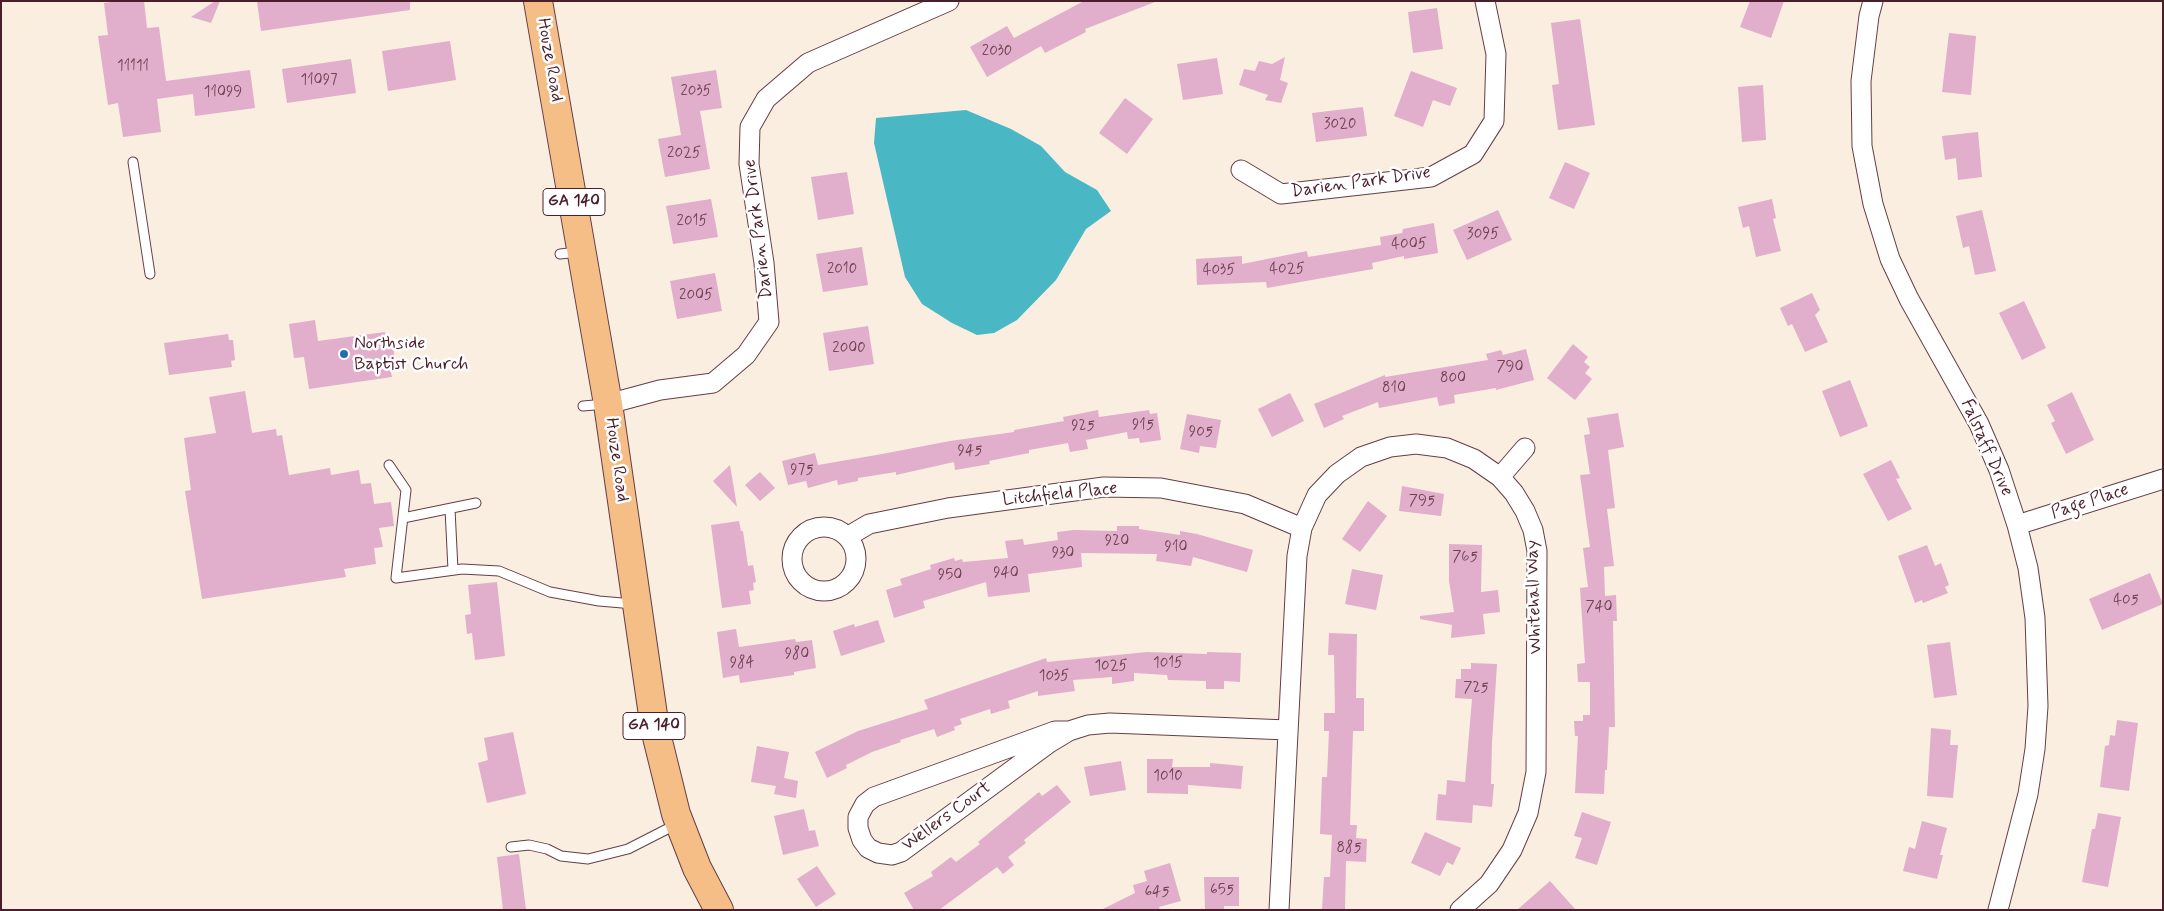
<!DOCTYPE html>
<html>
<head>
<meta charset="utf-8">
<style>
	body { margin:0 }
	#map { position:relative; width:2164px; height:911px; overflow:hidden; background:#faeee1; font-family:Mynerve,sans-serif }
	canvas { display:block }
	.frame { position:absolute; inset:0; border:2px solid #4a1f2b; pointer-events:none }
</style>
</head>
<body>
<div id="map">
<canvas width="2164" height="911"></canvas>
<div class="frame"></div>
</div>
<script>
const context = document.querySelector('canvas').getContext('2d');
context.lineJoin = 'round';
function fillPath(path, color) { context.fillStyle = color; context.fill(path, 'evenodd'); }
const shape = rows => new Path2D(rows.map(r => 'M' + r).join(''));
function trace(path, color, width, dash) { context.strokeStyle = color; context.lineWidth = width; context.lineCap = dash ? 'butt' : 'round'; context.setLineDash(dash || []); context.stroke(path); }
function write(font, color, halo, rows, align = 'center') {
  context.font = font + ' Mynerve,sans-serif'; context.lineWidth = 5; context.setLineDash([]); context.textBaseline = 'middle'; context.strokeStyle = halo; context.fillStyle = color; for (const [text, x, y, turn = 0] of rows) {
    context.save(); context.translate(x, y); context.rotate((+turn || 0) * Math.PI / 180); context.textAlign = isNaN(turn) ? turn : align; if (halo) context.strokeText(text, 0, 0); context.fillText(text, 0, 0); context.restore();
  }
}
const water = shape([
	[966,110,1011,129,1041,146,1065,172,1097,190,1111,211,1086,229,1056,280,1017,320,994,333,977,335,952,323,922,304,905,277,874,143,876,118]
]);
const building = shape([
	[118,1,144,1,147,28,159,27,166,81,250,70,255,108,195,116,193,94,157,99,161,132,123,137,118,103,108,105,98,36,108,35,104,3],
	[215,1,220,1,211,23,191,17],
	[257,1,410,1,410,10,261,31],
	[1084,1,1155,2,1085,29,1086,32,1045,53,1041,46,987,77,970,47,1007,26,1014,38],
	[1750,1,1784,1,1771,38,1740,27],
	[1437,8,1443,49,1413,53,1408,12],
	[1580,19,1595,125,1558,130,1552,85,1559,84,1551,23],
	[1949,33,1976,36,1971,95,1942,92],
	[450,41,456,80,388,91,382,51],
	[1285,57,1280,80,1288,83,1281,103,1265,100,1268,95,1239,85,1244,69,1255,71,1259,61,1272,64],
	[1217,58,1223,94,1183,100,1177,64],
	[351,59,356,93,287,103,282,69],
	[716,70,722,108,700,111,710,169,665,177,658,139,681,135,671,77],
	[1411,71,1457,88,1450,106,1433,100,1423,127,1394,116],
	[1763,85,1766,140,1742,142,1738,87],
	[1125,98,1153,119,1127,154,1099,133],
	[1363,107,1367,136,1316,142,1312,113],
	[1978,132,1982,177,1958,180,1956,158,1945,160,1942,136],
	[1565,162,1590,173,1574,209,1549,198],
	[847,172,854,214,818,220,811,177],
	[711,199,718,237,673,244,666,206],
	[1772,199,1776,218,1773,219,1781,251,1756,257,1749,226,1743,228,1738,207],
	[1498,210,1512,240,1467,260,1453,230],
	[1982,210,1996,271,1975,275,1969,246,1963,248,1956,216],
	[1434,223,1438,253,1404,259,1404,256,1372,263,1373,269,1267,288,1266,282,1197,285,1196,259,1242,256,1242,264,1307,251,1308,257,1381,245,1380,237,1402,233,1403,229],
	[862,247,868,285,823,292,816,254],
	[715,273,722,311,677,319,670,281],
	[1812,293,1820,310,1815,315,1828,342,1805,352,1792,324,1788,326,1780,308],
	[2024,301,2046,348,2022,360,1999,313],
	[315,320,318,341,385,332,386,341,392,340,396,366,390,367,392,377,309,389,304,357,294,358,289,324],
	[868,326,874,364,829,371,823,333],
	[228,334,229,340,233,340,235,360,231,361,232,367,169,375,164,343],
	[1573,344,1588,357,1584,362,1590,367,1585,373,1592,379,1575,400,1547,378],
	[1526,349,1534,380,1496,390,1496,388,1454,395,1455,403,1439,406,1437,397,1379,408,1378,402,1342,416,1344,419,1324,428,1314,404,1385,375,1385,377,1488,360,1486,354,1501,350,1503,355],
	[1850,380,1868,426,1840,437,1822,391],
	[245,391,252,433,276,429,277,436,282,435,289,475,330,468,331,475,359,470,361,484,371,483,374,504,391,502,394,526,379,528,383,547,374,548,376,564,344,569,346,577,202,599,185,491,191,490,184,438,216,433,209,397],
	[2072,392,2094,440,2066,454,2051,423,2055,421,2047,405],
	[1290,393,1304,421,1272,437,1258,409],
	[1098,410,1099,417,1149,410,1150,414,1157,413,1161,440,1140,443,1139,438,1128,439,1127,432,1086,440,1088,449,1070,452,1068,443,1029,450,1029,453,989,461,990,464,955,470,954,462,896,475,896,472,858,478,858,481,838,485,837,480,808,488,806,481,788,485,782,461,815,453,818,465,882,454,950,441,1014,432,1014,430,1064,421,1063,417],
	[1618,413,1624,447,1608,450,1615,508,1607,509,1614,566,1604,567,1605,596,1616,595,1617,621,1613,621,1615,727,1609,727,1607,770,1605,770,1604,794,1575,793,1578,736,1575,736,1574,721,1583,721,1583,715,1590,715,1590,682,1578,682,1577,664,1585,663,1580,588,1588,587,1583,548,1590,547,1580,475,1590,474,1584,435,1590,434,1587,418],
	[1187,414,1221,420,1216,448,1200,446,1199,453,1180,449],
	[1891,460,1900,478,1896,479,1912,509,1888,521,1863,474],
	[730,465,737,507,713,481],
	[760,472,775,488,760,501,745,485],
	[1402,486,1444,494,1441,516,1399,511],
	[1368,501,1387,516,1360,552,1342,539],
	[739,521,741,531,743,531,748,566,753,565,756,582,753,583,754,590,749,591,751,604,722,608,711,525],
	[1117,526,1139,526,1139,529,1180,535,1180,531,1197,534,1253,550,1247,572,1193,557,1191,566,1156,561,1157,554,1081,553,1082,567,1028,574,1030,592,988,597,986,582,923,601,925,608,894,618,886,590,902,585,900,579,931,569,930,565,954,558,955,561,962,559,963,562,1008,558,1005,541,1023,539,1024,545,1058,540,1057,532,1074,530,1117,531],
	[1449,544,1482,545,1481,592,1498,590,1500,612,1483,614,1485,634,1451,638,1452,625,1420,619,1420,616,1454,612,1449,581],
	[1927,545,1935,566,1941,563,1949,585,1945,587,1948,593,1923,603,1922,600,1915,603,1898,556],
	[1352,569,1383,575,1376,610,1345,604],
	[2150,573,2163,604,2102,630,2089,599],
	[497,582,505,656,475,660,472,633,467,634,465,615,471,614,468,585],
	[878,620,885,642,841,656,833,631,854,624,855,627],
	[736,629,739,647,795,639,796,642,812,640,816,668,794,672,794,675,740,683,739,675,723,678,717,632],
	[1329,633,1357,634,1356,698,1364,698,1364,731,1353,731,1350,825,1357,825,1356,838,1367,839,1366,862,1346,861,1345,910,1322,910,1324,877,1330,877,1332,835,1320,834,1322,777,1327,777,1329,731,1324,731,1324,713,1335,713,1334,655,1328,655],
	[1950,642,1957,695,1934,698,1927,645],
	[1147,652,1207,654,1207,652,1241,653,1240,682,1224,681,1224,689,1206,689,1206,681,1168,680,1167,675,1134,673,1134,681,1112,684,1112,677,1073,680,1075,691,1038,696,1038,691,1008,701,1010,708,991,714,990,709,960,719,962,724,954,727,955,730,937,737,934,729,900,740,901,742,872,752,846,765,847,768,827,778,815,752,858,731,928,709,924,700,1046,658,1047,662],
	[1471,663,1497,664,1492,743,1491,784,1494,784,1492,807,1473,805,1472,823,1436,820,1438,794,1446,795,1447,780,1465,782,1472,699,1455,698,1456,679,1461,679,1461,669,1471,669],
	[2117,720,2138,723,2129,791,2100,787,2105,746,2109,745,2110,735,2115,736],
	[1931,728,1951,730,1950,745,1958,745,1953,798,1927,796],
	[513,732,526,794,487,803,478,763,488,760,484,738],
	[757,746,789,752,784,778,798,781,796,798,774,794,776,786,751,782],
	[1147,759,1173,759,1172,767,1210,767,1210,763,1243,766,1241,789,1188,785,1188,794,1147,793],
	[1121,761,1126,790,1090,796,1084,767],
	[1057,785,1071,802,1024,840,1026,843,1008,857,1014,865,1003,874,997,867,939,910,914,910,904,893,933,876,931,872,951,857,956,862,980,844,978,842,1039,792,1042,796],
	[804,809,809,831,815,830,819,846,783,855,774,816],
	[1582,812,1611,822,1597,865,1575,858,1582,838,1574,836],
	[2098,813,2121,817,2108,887,2082,882,2092,829,2095,829],
	[1922,821,1947,828,1940,855,1943,855,1937,879,1903,871,1909,847,1915,849],
	[1425,832,1461,848,1453,865,1447,862,1440,876,1411,863],
	[519,854,526,910,503,910,497,857],
	[1170,863,1181,901,1159,907,1160,910,1101,910,1135,893,1133,885,1147,881,1144,871],
	[817,866,836,894,816,907,797,879],
	[1204,877,1239,877,1239,906,1224,906,1224,910,1205,910],
	[1550,881,1576,910,1517,910]
]);
const lane = shape([
	[133,162,150,274],
	[560,254,578,252],
	[583,406,606,404],
	[389,465,406,490,396,578,462,569,499,571,550,592,599,601,634,604],
	[450,509,453,570],
	[403,518,476,503],
	[511,847,529,845,547,849,561,856,588,859,628,849,677,824]
]);
const street = shape([
	[1873,1,1869,16,1861,81,1862,146,1873,204,1890,259,1909,299,1979,424,1999,470,2017,525,2028,568,2035,618,2038,706,2035,749,2028,794,1998,910],
	[1241,170,1281,194,1431,177,1473,154,1494,121,1496,54,1485,1],
	[608,404,660,390,713,383,746,355,769,322,764,263,749,164,750,127,766,99,808,63,949,1],
	[1500,477,1525,448],
	[2017,525,2163,479],
	'792 559a32 32 0 1 1 64 0a32 32 0 1 1-64 0Z',
	[847,537,869,524,948,508,1104,487,1161,488,1245,504,1302,528],
	[1055,731,1069,731,1049,743,901,852,892,855,878,853,868,848,862,840,858,828,858,817,865,804,874,797,1055,731],
	[1069,731,1088,725,1110,723,1288,730],
	[1279,910,1297,556,1302,528,1317,495,1337,474,1361,457,1390,447,1416,444,1447,448,1474,459,1500,477,1514,493,1525,511,1533,530,1537,551,1536,772,1528,813,1512,850,1489,884,1460,910]
]);
const primary = shape([
	[538,1,608,404,655,729,676,814,697,868,719,910]
]);
const markers = [
	[344,354,5,"#1f6fb2"]
];
const numberNames = [
	["2030",997,52],
	["11111",133,67],
	["11097",319,81],
	["2035",696,92],
	["11099",223,93],
	["3020",1340,125],
	["2025",684,154],
	["2015",692,222],
	["3095",1483,235],
	["4005",1409,245],
	["2010",842,270],
	["4025",1287,270],
	["4035",1219,271],
	["2005",696,296],
	["2000",849,349],
	["790",1510,368],
	["800",1453,379],
	["810",1394,389],
	["915",1143,426],
	["925",1083,427],
	["905",1201,433],
	["945",970,452],
	["975",802,471],
	["795",1422,502],
	["920",1117,542],
	["910",1176,548],
	["930",1063,554],
	["765",1465,558],
	["940",1006,574],
	["950",950,576],
	["405",2126,601],
	["740",1599,608],
	["980",797,655],
	["984",742,664],
	["1015",1168,664],
	["1025",1111,667],
	["1035",1054,677],
	["725",1476,689],
	["1010",1168,777],
	["885",1349,849],
	["655",1222,891],
	["645",1157,893]
];
const shields = [
	[574,202,62],
	[654,726,62]
];
const shieldNames = [
	["GA 140",574,202],
	["GA 140",654,726]
];
const streetNames = [
	["Houze Road",549,60,80],
	["Darien Park Drive",1361,183,-8],
	["Darien Park Drive",759,229,-97],
	["Falstaff Drive",1986,448,66],
	["Houze Road",616,460,82],
	["Litchfield Place",1060,495,-6],
	["Page Place",2090,502,-18],
	["Whitehall Way",1535,597,-92],
	["Wellers Court",947,817,-36]
];
const poiNames = [
	["Northside",354,344],
	["Baptist Church",354,365]
];
fillPath(water, '#4ab7c5');
fillPath(building, '#e1aecb');
trace(lane, '#643e46', 11);
trace(street, '#643e46', 21);
trace(primary, '#643e46', 30);
trace(lane, '#fff', 9);
trace(street, '#fff', 19);
trace(primary, '#f6be87', 28);
for (const [x, y, r, color] of markers) { const dot = new Path2D(); dot.arc(x, y, r, 0, 2 * Math.PI); context.fillStyle = color; context.fill(dot); trace(dot, '#fff', 2); }
write('15px', '#704353', null, numberNames);
for (const [x, y, w] of shields) { const box = new Path2D(); box.roundRect(x - w / 2, y - 13.5, w, 27, 4); context.fillStyle = '#fff'; context.fill(box); trace(box, '#4a1f2b', 1); }
write('bold 16px', '#4a1f2b', null, shieldNames);
write('18px', '#4a1f2b', '#fff', streetNames);
write('18px', '#4a1f2b', '#fff', poiNames, 'left');
</script>
</body>
</html>
